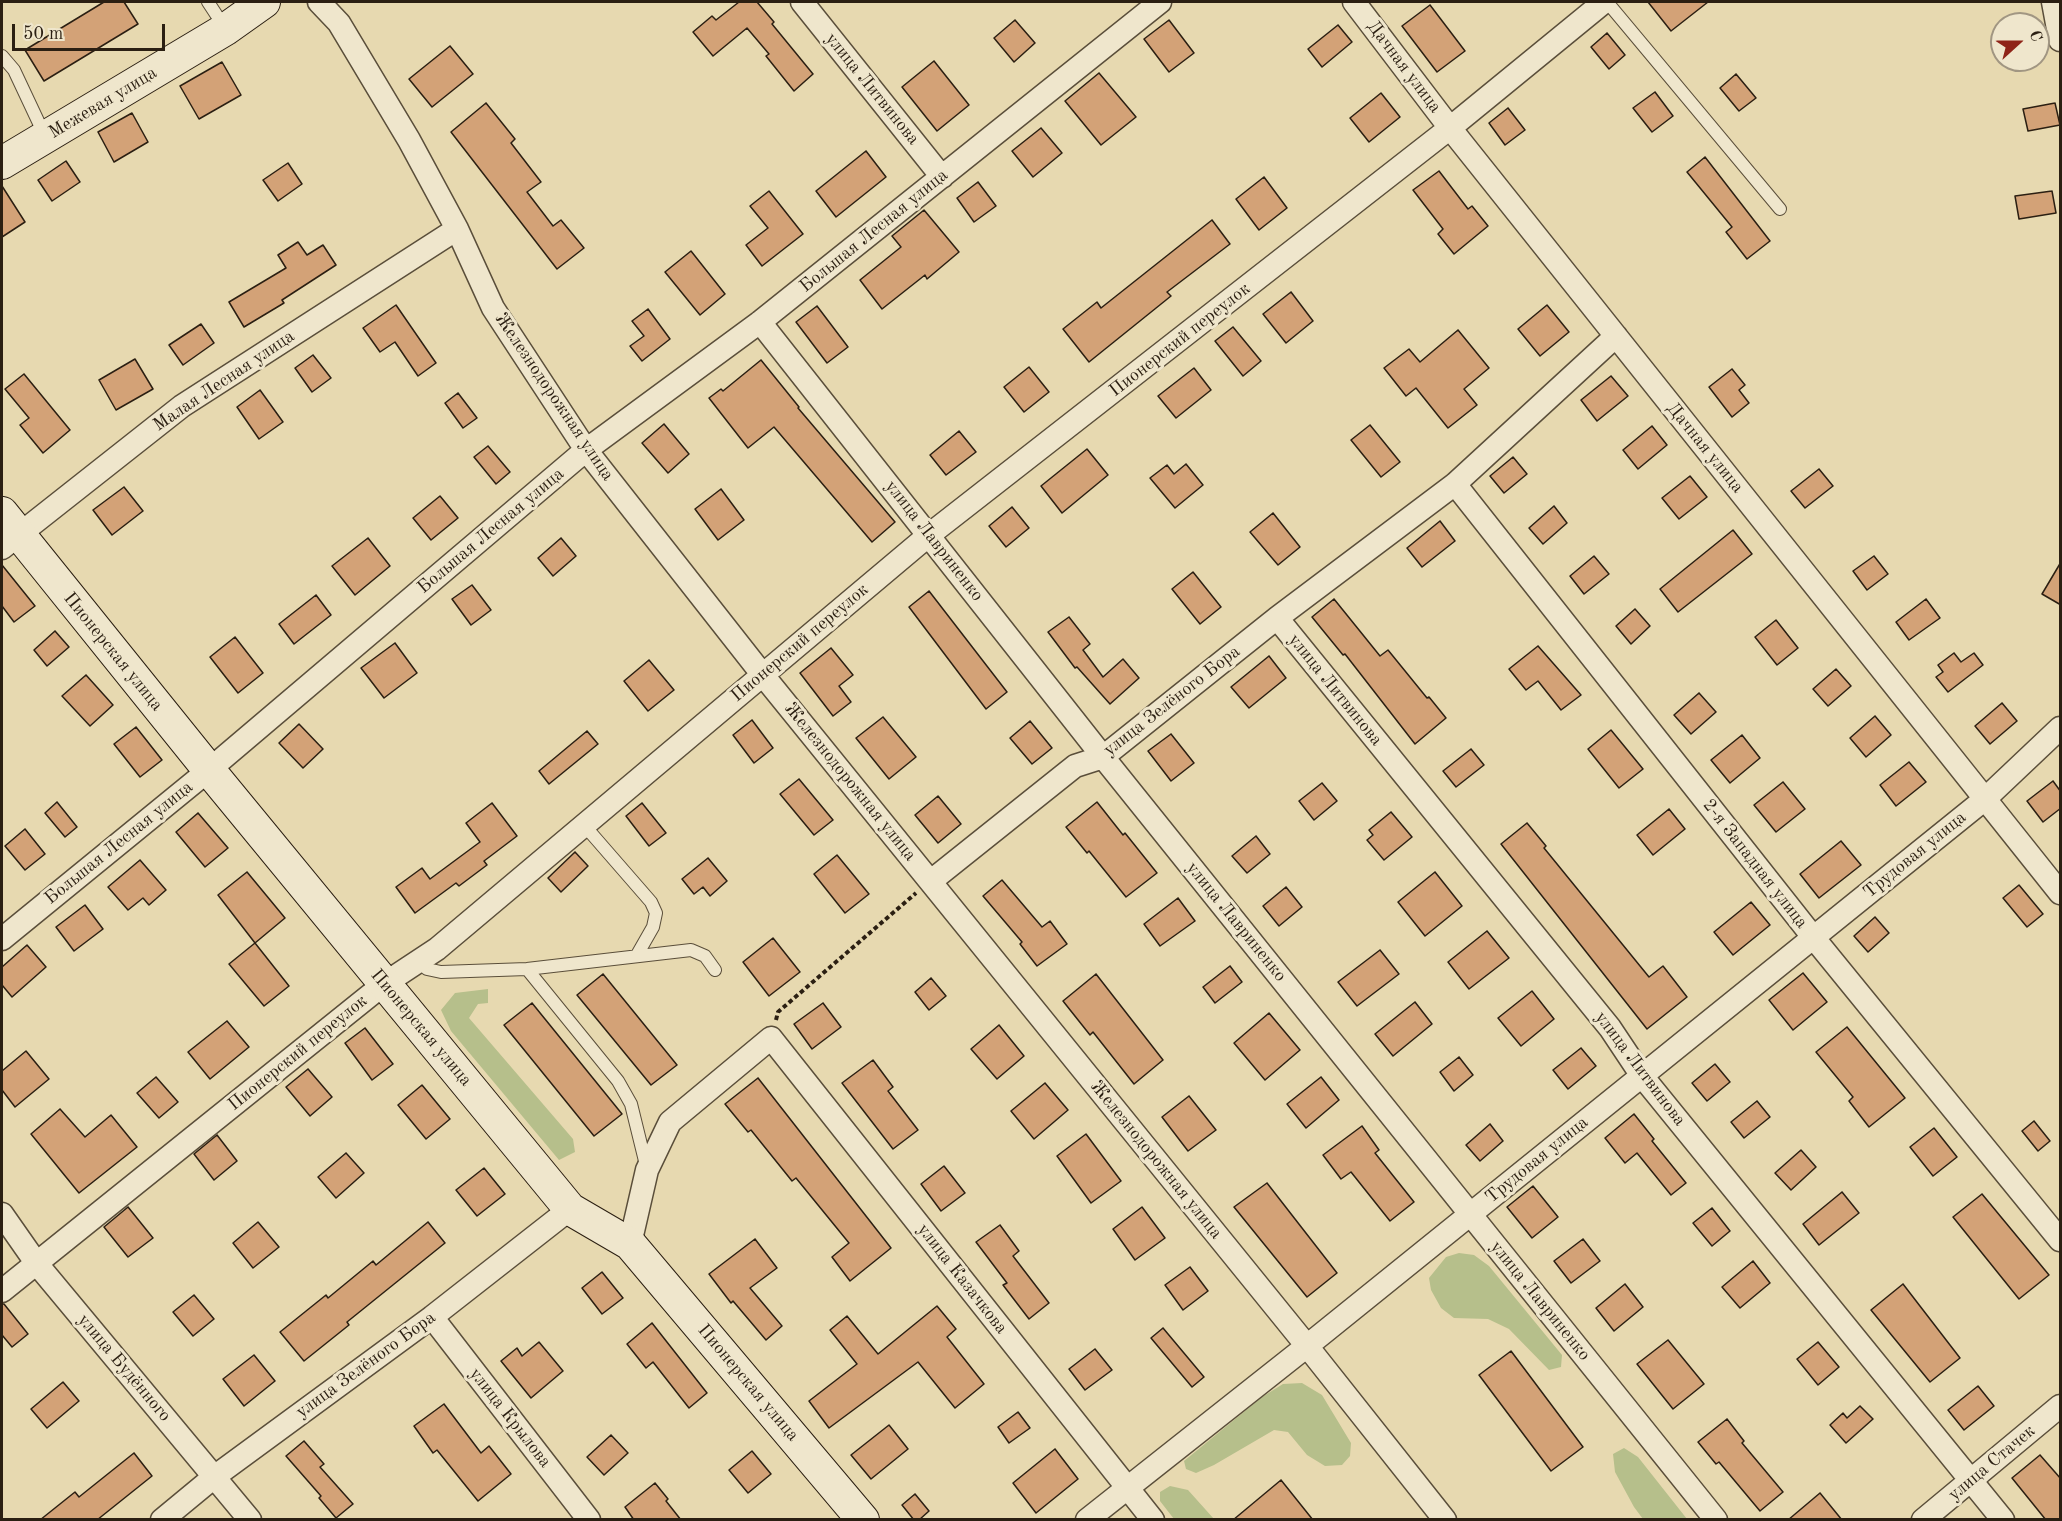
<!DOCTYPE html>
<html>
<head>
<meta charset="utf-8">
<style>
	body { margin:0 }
	#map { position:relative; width:2062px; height:1521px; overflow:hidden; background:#e7d9b0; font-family:"Old Standard TT",serif }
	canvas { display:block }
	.frame { position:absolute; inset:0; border:3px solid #2b1f12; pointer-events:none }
	.north { position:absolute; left:1990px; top:12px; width:60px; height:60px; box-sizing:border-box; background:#efe6cc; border:2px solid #a19682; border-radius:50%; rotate:69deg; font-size:16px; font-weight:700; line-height:24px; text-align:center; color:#2b1f12 }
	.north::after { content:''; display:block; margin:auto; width:21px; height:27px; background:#8f2418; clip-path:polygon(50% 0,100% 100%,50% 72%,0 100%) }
	.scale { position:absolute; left:12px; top:24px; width:153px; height:27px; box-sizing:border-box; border:3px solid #2b1f12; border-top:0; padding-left:8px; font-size:18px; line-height:21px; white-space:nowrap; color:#2b1f12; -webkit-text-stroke:4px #efe6cc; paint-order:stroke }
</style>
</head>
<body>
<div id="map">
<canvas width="2062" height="1521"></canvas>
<div class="frame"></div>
<div class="north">С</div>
<div class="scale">50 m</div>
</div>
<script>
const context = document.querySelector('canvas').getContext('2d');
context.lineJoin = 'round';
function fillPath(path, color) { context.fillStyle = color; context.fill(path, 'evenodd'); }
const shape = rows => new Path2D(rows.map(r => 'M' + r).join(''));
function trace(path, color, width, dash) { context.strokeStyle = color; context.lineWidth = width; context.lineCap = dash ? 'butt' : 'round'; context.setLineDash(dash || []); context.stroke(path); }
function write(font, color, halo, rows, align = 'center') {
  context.font = font + ' "Old Standard TT",serif'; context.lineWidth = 6; context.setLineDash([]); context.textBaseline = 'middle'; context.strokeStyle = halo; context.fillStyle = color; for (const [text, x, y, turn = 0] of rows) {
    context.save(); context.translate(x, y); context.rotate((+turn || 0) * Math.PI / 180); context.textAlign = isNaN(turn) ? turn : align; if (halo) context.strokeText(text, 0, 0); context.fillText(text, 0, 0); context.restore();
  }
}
const green = shape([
	[488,989,488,1003,478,1004,469,1018,573,1139,575,1152,559,1160,451,1031,441,1010,455,993],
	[1459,1253,1474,1255,1489,1266,1562,1355,1561,1367,1549,1370,1509,1329,1488,1319,1454,1318,1441,1308,1431,1290,1429,1278,1446,1257],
	[1302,1383,1322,1395,1351,1443,1350,1456,1342,1465,1325,1466,1307,1455,1288,1432,1274,1430,1214,1465,1196,1473,1186,1469,1184,1461,1262,1397,1283,1384],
	[1624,1448,1638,1457,1687,1519,1643,1519,1634,1507,1615,1472,1613,1454],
	[1170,1486,1188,1490,1214,1519,1174,1519,1160,1501,1160,1492]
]);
const building = shape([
	[104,2,124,2,138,24,44,81,25,50,104,2],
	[739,2,757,2,774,22,772,24,813,74,794,91,766,56,769,54,747,28,713,56,693,32,712,16,716,20,739,2],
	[1648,2,1708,2,1671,31,1648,2],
	[1430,5,1465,51,1437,72,1402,26,1430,5],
	[1015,20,1035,43,1014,62,994,38,1015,20],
	[1169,20,1194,53,1169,72,1144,39,1169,20],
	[1338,25,1352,42,1322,67,1308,49,1338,25],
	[1607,33,1625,55,1609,69,1591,47,1607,33],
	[450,46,473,74,432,107,409,79,450,46],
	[934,61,969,105,937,131,902,87,934,61],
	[222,62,241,95,199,119,180,86,222,62],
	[1099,73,1136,117,1101,145,1065,101,1099,73],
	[1736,74,1756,98,1739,111,1720,88,1736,74],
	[1655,92,1673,116,1652,132,1633,108,1655,92],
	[1381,93,1400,117,1369,142,1350,118,1381,93],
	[486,103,515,139,511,143,541,182,527,192,553,226,561,220,584,248,557,269,451,132,486,103],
	[2055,103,2060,125,2028,131,2023,109,2055,103],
	[1508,108,1525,130,1505,145,1489,123,1508,108],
	[132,113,148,142,114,162,98,132,132,113],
	[1041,128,1062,153,1033,177,1012,151,1041,128],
	[866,151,886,177,836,217,816,191,866,151],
	[1705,157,1770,241,1747,259,1726,232,1732,227,1687,172,1705,157],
	[66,161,80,182,52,201,38,180,66,161],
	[288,163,302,184,278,201,263,180,288,163],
	[1439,171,1468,209,1472,206,1488,226,1454,254,1438,234,1443,229,1413,190,1439,171],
	[1264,177,1287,208,1259,230,1236,199,1264,177],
	[978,182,996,206,974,222,957,198,978,182],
	[2,186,25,222,2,237,2,186],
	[769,191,803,234,762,266,746,245,768,228,750,206,769,191],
	[2052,191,2056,213,2019,219,2015,196,2052,191],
	[924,210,959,252,927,279,925,275,882,309,860,280,901,247,892,236,924,210],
	[1212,220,1230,244,1167,292,1171,296,1089,362,1063,329,1097,302,1101,308,1212,220],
	[298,242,307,255,323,245,336,265,282,300,284,303,244,327,229,302,286,268,278,255,298,242],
	[691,251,725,294,700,315,665,272,691,251],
	[1291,292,1313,321,1286,343,1263,314,1291,292],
	[396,305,436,363,418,376,395,342,380,352,363,328,396,305],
	[1547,305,1569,332,1540,356,1518,329,1547,305],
	[817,306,848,347,827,363,796,322,817,306],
	[648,309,670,339,642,361,630,346,644,336,632,321,648,309],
	[201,324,214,343,183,365,169,345,201,324],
	[1233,327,1261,361,1243,376,1215,341,1233,327],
	[1458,330,1489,368,1464,389,1477,405,1448,428,1416,388,1406,396,1384,368,1409,349,1420,362,1458,330],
	[313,355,331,378,312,392,295,368,313,355],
	[135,359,153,389,116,410,99,380,135,359],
	[761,360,799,407,798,408,895,522,872,542,774,427,748,448,709,398,721,389,723,391,761,360],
	[1029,367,1049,392,1024,412,1004,387,1029,367],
	[1194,368,1211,390,1176,418,1158,396,1194,368],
	[1732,369,1745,385,1739,390,1749,403,1732,417,1709,387,1732,369],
	[24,374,70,430,43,453,20,425,29,418,5,389,24,374],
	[1611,376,1628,396,1597,421,1581,400,1611,376],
	[260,390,283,422,259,439,237,407,260,390],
	[458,393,477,418,463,428,445,403,458,393],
	[664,424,689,454,668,473,642,443,664,424],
	[1370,425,1400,462,1381,477,1351,440,1370,425],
	[1652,426,1667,445,1638,469,1623,450,1652,426],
	[959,431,976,452,946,475,930,455,959,431],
	[488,446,510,472,496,484,474,457,488,446],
	[1087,449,1108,475,1062,513,1041,486,1087,449],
	[1513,457,1527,474,1504,493,1490,476,1513,457],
	[1186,464,1203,485,1175,508,1150,478,1167,465,1174,474,1186,464],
	[1819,469,1833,486,1805,508,1791,491,1819,469],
	[1690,476,1707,497,1679,519,1662,498,1690,476],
	[124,487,143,511,112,535,93,510,124,487],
	[721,489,744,520,718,540,695,509,721,489],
	[440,496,458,518,431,540,413,518,440,496],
	[1554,506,1567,523,1543,544,1529,528,1554,506],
	[1012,507,1029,528,1006,547,989,526,1012,507],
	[1273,513,1300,547,1278,565,1250,532,1273,513],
	[1440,521,1455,541,1422,567,1407,548,1440,521],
	[1733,530,1752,554,1678,612,1660,589,1733,530],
	[368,538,390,566,355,595,332,566,368,538],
	[561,538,576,556,553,576,538,558,561,538],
	[1594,556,1609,574,1584,594,1570,576,1594,556],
	[1874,556,1888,574,1867,590,1853,571,1874,556],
	[2061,562,2061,605,2042,594,2061,562],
	[2,565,35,606,14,622,2,606,2,565],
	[1193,572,1221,607,1200,624,1172,589,1193,572],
	[472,585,491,610,471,625,452,599,472,585],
	[929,591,1007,692,986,709,909,607,929,591],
	[316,595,331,615,294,644,279,624,316,595],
	[1334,599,1380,656,1388,650,1427,698,1429,697,1446,718,1415,744,1345,654,1343,655,1312,617,1334,599],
	[1926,599,1940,618,1909,640,1896,622,1926,599],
	[1635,609,1650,626,1631,644,1616,626,1635,609],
	[1069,617,1090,644,1083,650,1103,677,1123,659,1139,678,1110,704,1077,667,1075,668,1048,632,1069,617],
	[1776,620,1798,648,1777,665,1755,637,1776,620],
	[55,631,69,647,47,666,34,650,55,631],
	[235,637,263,673,238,693,210,657,235,637],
	[395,643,417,673,384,698,361,668,395,643],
	[1538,646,1581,695,1561,710,1538,681,1526,690,1509,669,1538,646],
	[831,648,853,675,839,686,851,702,833,716,800,673,831,648],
	[1954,653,1961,662,1974,653,1983,665,1948,692,1936,677,1943,672,1938,665,1954,653],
	[1269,656,1286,678,1249,708,1231,687,1269,656],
	[649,660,674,690,648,711,624,681,649,660],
	[1836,669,1851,686,1828,706,1813,689,1836,669],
	[86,675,113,705,90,726,62,696,86,675],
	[1699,693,1716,712,1691,734,1674,715,1699,693],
	[2002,703,2017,721,1990,744,1975,726,2002,703],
	[1875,716,1891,735,1866,757,1850,738,1875,716],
	[883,717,916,757,889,779,856,738,883,717],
	[752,720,773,748,754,763,733,735,752,720],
	[1030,721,1052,748,1032,764,1010,738,1030,721],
	[299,724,323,749,303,768,279,743,299,724],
	[136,727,162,760,140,777,114,744,136,727],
	[1611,730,1643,769,1619,788,1588,749,1611,730],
	[587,731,598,744,549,784,539,771,587,731],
	[1171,734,1194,763,1171,781,1148,751,1171,734],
	[1742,735,1760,758,1730,783,1711,760,1742,735],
	[1471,749,1484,765,1456,787,1443,771,1471,749],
	[1909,762,1926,782,1896,806,1880,785,1909,762],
	[799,779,833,820,814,835,780,794,799,779],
	[2053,781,2061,792,2061,808,2043,822,2027,801,2053,781],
	[1783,782,1805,809,1776,832,1754,805,1783,782],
	[1322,783,1337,801,1314,820,1299,801,1322,783],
	[938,796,961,824,938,843,915,815,938,796],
	[57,802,77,827,65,837,45,813,57,802],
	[1097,802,1123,835,1125,833,1157,873,1126,897,1089,851,1087,853,1066,827,1097,802],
	[492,803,517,836,484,861,487,865,459,886,456,883,415,913,396,887,422,868,430,879,480,842,466,823,492,803],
	[642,803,666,833,649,846,626,816,642,803],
	[1669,809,1685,829,1653,855,1637,835,1669,809],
	[1391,812,1412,837,1384,860,1367,840,1373,835,1369,830,1391,812],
	[198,813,228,848,205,867,176,832,198,813],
	[1527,823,1546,846,1544,848,1649,977,1663,966,1687,997,1647,1029,1501,844,1527,823],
	[25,829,45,854,25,870,5,846,25,829],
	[1256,836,1270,854,1247,873,1232,856,1256,836],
	[1841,841,1861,865,1819,898,1800,874,1841,841],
	[575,852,588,866,561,892,548,878,575,852],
	[837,855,869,894,845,913,814,874,837,855],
	[708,858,727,881,710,896,703,887,694,894,682,879,708,858],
	[140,860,166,890,149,905,143,898,128,910,108,887,140,860],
	[247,872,285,918,255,943,218,895,247,872],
	[1435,872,1462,906,1425,936,1398,902,1435,872],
	[1002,880,1042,927,1050,921,1067,944,1037,966,1020,944,1022,942,983,896,1002,880],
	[2019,885,2043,914,2027,927,2003,898,2019,885],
	[1286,887,1302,907,1279,926,1263,906,1286,887],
	[1178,898,1195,921,1160,946,1144,924,1178,898],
	[1751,902,1770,925,1733,955,1714,932,1751,902],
	[85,905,103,929,74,951,56,927,85,905],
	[1875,917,1889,933,1868,952,1854,936,1875,917],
	[1487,931,1509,958,1469,989,1448,962,1487,931],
	[773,938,800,972,769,996,743,962,773,938],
	[255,943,289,986,264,1006,229,964,255,943],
	[27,945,46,967,12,997,2,985,2,967,27,945],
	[1380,950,1399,974,1357,1006,1338,982,1380,950],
	[1230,966,1242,982,1215,1003,1203,987,1230,966],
	[1803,973,1827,1002,1793,1030,1769,1000,1803,973],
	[603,974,677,1065,651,1085,577,995,603,974],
	[1096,974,1163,1060,1134,1084,1093,1032,1090,1035,1063,1001,1096,974],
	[931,978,946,996,929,1010,915,992,931,978],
	[1532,991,1554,1019,1521,1046,1498,1018,1532,991],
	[1415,1002,1432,1024,1393,1056,1375,1034,1415,1002],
	[532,1003,622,1114,594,1136,504,1025,532,1003],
	[823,1003,841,1027,812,1049,794,1024,823,1003],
	[1269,1013,1300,1050,1265,1080,1234,1043,1269,1013],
	[227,1021,249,1047,210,1079,188,1052,227,1021],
	[999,1025,1024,1056,997,1079,971,1049,999,1025],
	[1847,1027,1905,1098,1869,1127,1849,1101,1853,1097,1816,1052,1847,1027],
	[365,1028,393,1064,372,1080,345,1043,365,1028],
	[1581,1048,1596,1066,1568,1089,1553,1070,1581,1048],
	[26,1051,49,1079,15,1107,2,1090,2,1071,26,1051],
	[1459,1057,1473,1075,1454,1091,1440,1072,1459,1057],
	[873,1060,893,1087,888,1091,918,1130,893,1149,842,1083,873,1060],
	[1715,1064,1730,1082,1707,1101,1692,1083,1715,1064],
	[308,1069,332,1097,310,1116,286,1087,308,1069],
	[156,1077,178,1102,159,1118,137,1093,156,1077],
	[1321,1077,1339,1100,1306,1128,1287,1104,1321,1077],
	[758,1078,891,1248,850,1281,832,1257,849,1243,796,1178,792,1181,751,1130,748,1132,725,1104,758,1078],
	[1045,1083,1068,1110,1034,1139,1011,1111,1045,1083],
	[422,1085,450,1119,426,1139,398,1105,422,1085],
	[1189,1096,1216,1130,1188,1151,1162,1117,1189,1096],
	[1757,1101,1770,1117,1744,1138,1731,1122,1757,1101],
	[60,1109,85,1137,111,1115,137,1147,79,1193,31,1134,60,1109],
	[1634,1114,1654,1139,1652,1141,1686,1183,1671,1195,1637,1153,1625,1163,1605,1138,1634,1114],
	[2034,1121,2050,1141,2038,1151,2022,1131,2034,1121],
	[1490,1124,1503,1141,1480,1161,1466,1145,1490,1124],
	[1362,1126,1379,1150,1375,1153,1414,1202,1390,1221,1351,1172,1341,1179,1323,1155,1362,1126],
	[1934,1128,1957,1157,1933,1176,1910,1147,1934,1128],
	[1086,1134,1121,1181,1091,1203,1057,1156,1086,1134],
	[217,1135,237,1161,214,1180,194,1154,217,1135],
	[1801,1150,1816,1167,1791,1190,1775,1173,1801,1150],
	[346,1153,364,1173,336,1198,318,1177,346,1153],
	[944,1166,965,1193,941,1211,921,1184,944,1166],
	[484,1168,505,1194,477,1216,456,1190,484,1168],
	[1267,1183,1337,1273,1307,1297,1234,1207,1267,1183],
	[1533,1186,1558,1217,1532,1238,1507,1207,1533,1186],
	[1842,1192,1859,1213,1819,1245,1803,1224,1842,1192],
	[1982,1194,2049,1275,2019,1299,1953,1217,1982,1194],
	[128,1207,153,1238,128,1257,104,1227,128,1207],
	[1142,1207,1165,1238,1135,1260,1113,1229,1142,1207],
	[1712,1208,1730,1231,1712,1246,1693,1223,1712,1208],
	[258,1222,279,1247,253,1268,233,1243,258,1222],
	[428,1222,445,1243,347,1322,349,1325,304,1361,280,1332,326,1295,328,1298,373,1261,376,1265,428,1222],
	[1000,1225,1019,1251,1013,1256,1049,1303,1029,1319,1003,1285,1007,1283,976,1242,1000,1225],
	[755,1239,777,1268,750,1288,782,1326,766,1340,733,1301,731,1303,709,1274,755,1239],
	[1583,1239,1600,1261,1571,1283,1554,1261,1583,1239],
	[1753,1261,1770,1283,1740,1308,1722,1287,1753,1261],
	[1190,1267,1208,1291,1183,1310,1165,1285,1190,1267],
	[602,1272,623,1298,602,1314,582,1288,602,1272],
	[1625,1284,1643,1307,1614,1331,1596,1308,1625,1284],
	[1903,1284,1960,1358,1930,1382,1871,1310,1903,1284],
	[194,1295,214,1319,193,1336,173,1312,194,1295],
	[2,1304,4,1304,28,1334,12,1347,2,1335,2,1304],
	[937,1306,956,1329,947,1337,984,1384,955,1408,918,1362,829,1428,809,1401,857,1364,830,1330,847,1316,878,1354,937,1306],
	[652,1323,707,1393,689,1408,653,1362,646,1368,627,1344,652,1323],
	[1163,1328,1204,1377,1192,1387,1151,1338,1163,1328],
	[1668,1340,1704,1384,1673,1409,1637,1364,1668,1340],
	[539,1342,563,1371,531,1398,501,1361,517,1348,522,1356,539,1342],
	[1818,1342,1839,1367,1818,1385,1797,1359,1818,1342],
	[1095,1349,1112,1370,1085,1390,1069,1369,1095,1349],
	[1511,1351,1583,1447,1551,1471,1479,1375,1511,1351],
	[254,1355,275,1381,244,1406,223,1379,254,1355],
	[63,1382,79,1401,47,1428,31,1409,63,1382],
	[1978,1386,1994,1406,1964,1430,1948,1410,1978,1386],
	[444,1404,481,1453,489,1446,511,1474,478,1501,437,1450,433,1453,414,1426,444,1404],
	[1860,1406,1873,1419,1846,1443,1830,1425,1843,1413,1847,1418,1860,1406],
	[1018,1412,1030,1428,1009,1443,998,1427,1018,1412],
	[1727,1419,1744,1441,1742,1443,1783,1492,1760,1511,1719,1462,1716,1464,1698,1442,1727,1419],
	[889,1425,908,1449,871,1479,851,1455,889,1425],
	[611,1435,628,1453,604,1475,587,1457,611,1435],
	[304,1441,324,1464,320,1467,353,1504,336,1518,319,1498,321,1496,286,1456,304,1441],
	[1055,1449,1078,1479,1036,1513,1013,1483,1055,1449],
	[752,1451,771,1474,748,1493,729,1470,752,1451],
	[134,1453,152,1476,97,1520,40,1520,75,1492,79,1497,134,1453],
	[2040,1455,2061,1479,2061,1520,2046,1520,2012,1478,2040,1455],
	[1281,1480,1313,1520,1233,1520,1281,1480],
	[655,1483,668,1499,666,1501,681,1520,634,1520,625,1507,655,1483],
	[1820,1493,1842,1520,1788,1520,1820,1493],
	[915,1494,929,1511,919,1520,914,1520,902,1505,915,1494]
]);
const path = shape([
	[776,1020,778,1012,916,893]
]);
const lane = shape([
	[208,2,225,28],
	[1607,2,1780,209],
	[2,56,14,70,45,136],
	[584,825,651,902,656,913,653,927,637,955],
	[418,961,427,969,441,972,527,969,691,950,705,956,715,970],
	[527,969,618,1081,631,1104,647,1169]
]);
const street = shape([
	[319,2,339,23,409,140,457,229,493,308,586,450,762,674,1307,1346,1445,1520],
	[802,2,942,177],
	[1354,2,1450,128,2060,893],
	[2053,2,2060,40],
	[760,322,1103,757,1716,1520],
	[1455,484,1813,937,2060,1240],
	[2,548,182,406,457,229],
	[1277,618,1610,1028,1642,1076,2003,1520],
	[931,881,1075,766,1103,757,1277,618,1455,484,1616,336],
	[2,939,209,770,586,450,760,322,1160,2],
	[2,1214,37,1264,250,1520],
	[630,1244,647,1170,670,1122,771,1038,1153,1520],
	[2,1291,384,984,437,949,929,535,1450,128,1604,2],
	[432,1317,589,1520],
	[162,1520,214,1477,432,1317,570,1209],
	[1087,1520,1307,1346,1985,799,2060,728],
	[1923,1520,2060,1406]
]);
const secondary = shape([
	[2,163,226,29,264,2],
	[2,513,209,770,570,1209,630,1244,863,1520]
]);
const streetNames = [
	["Дачная улица",1404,67,53],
	["улица Литвинова",872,89,51],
	["Межевая улица",103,103,-31],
	["Большая Лесная улица",874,231,-39],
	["Пионерский переулок",1180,340,-38],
	["Малая Лесная улица",224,381,-34],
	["Железнодорожная улица",554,397,56],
	["Дачная улица",1705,448,51],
	["Большая Лесная улица",491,531,-40],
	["улица Лавриненко",934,541,52],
	["Пионерский переулок",800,643,-40],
	["Пионерская улица",113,652,51],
	["улица Литвинова",1335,690,51],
	["улица Зелёного Бора",1172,701,-38],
	["Железнодорожная улица",850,782,51],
	["Большая Лесная улица",119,843,-39],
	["Трудовая улица",1915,855,-39],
	["2-я Западная улица",1755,864,52],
	["улица Лавриненко",1236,922,51],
	["Пионерская улица",421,1028,50],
	["Пионерский переулок",298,1053,-39],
	["улица Литвинова",1640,1069,53],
	["Железнодорожная улица",1156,1160,51],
	["Трудовая улица",1537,1160,-39],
	["улица Казачкова",962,1279,52],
	["улица Лавриненко",1540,1301,51],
	["улица Зелёного Бора",366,1365,-36],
	["улица Будённого",124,1368,50],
	["Пионерская улица",748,1383,50],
	["улица Крылова",510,1418,52],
	["улица Стачек",1992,1463,-40]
];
fillPath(green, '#b6bf8b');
fillPath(building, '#d3a277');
trace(building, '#2b1f12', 1.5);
trace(lane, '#5a4e3a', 14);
trace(street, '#5a4e3a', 25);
trace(secondary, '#2b1f12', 34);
trace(path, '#2b1f12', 4, [4.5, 3]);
trace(lane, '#efe6cc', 12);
trace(street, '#efe6cc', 22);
trace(secondary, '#efe6cc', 32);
write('18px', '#2b1f12', '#efe6cc', streetNames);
</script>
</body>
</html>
